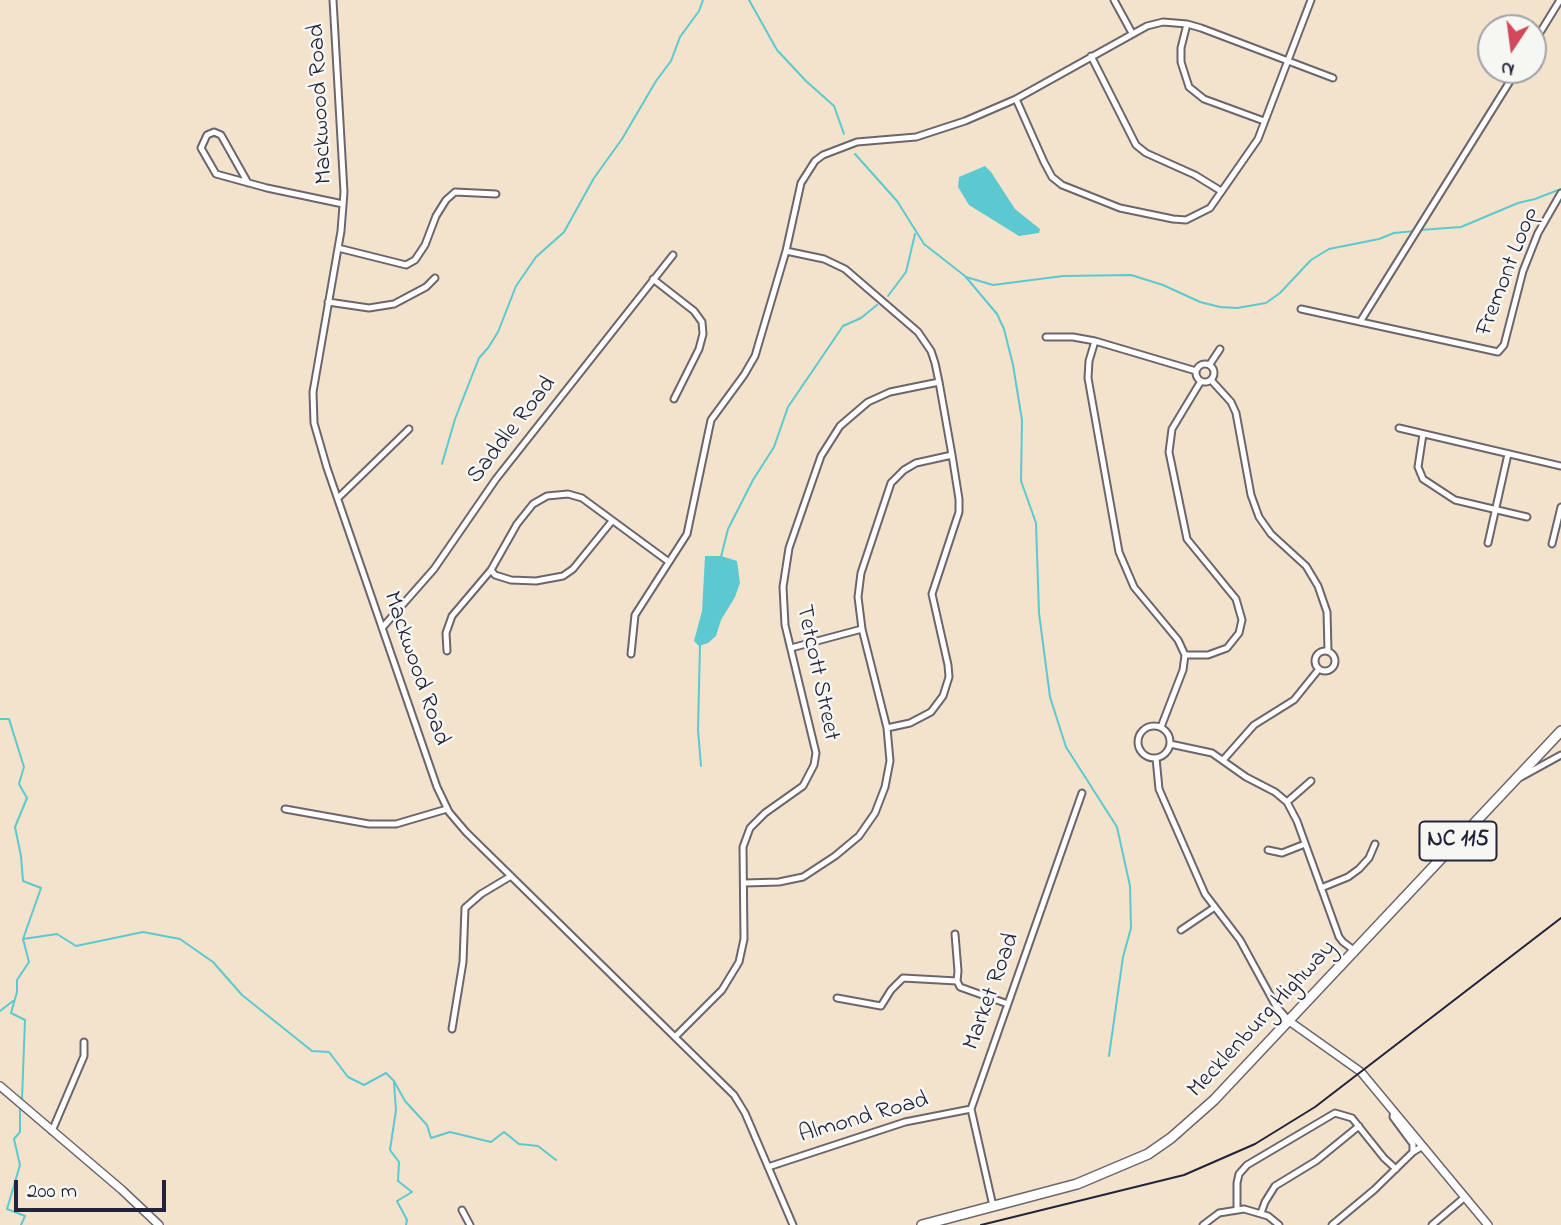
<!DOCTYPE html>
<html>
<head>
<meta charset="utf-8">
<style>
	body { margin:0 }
	#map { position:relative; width:1561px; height:1225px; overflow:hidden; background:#f3e3cc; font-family:"Indie Flower",sans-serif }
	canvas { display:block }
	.north { position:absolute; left:1477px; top:14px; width:70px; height:70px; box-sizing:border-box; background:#f6f6f2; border:2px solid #a1a1a9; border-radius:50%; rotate:193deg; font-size:19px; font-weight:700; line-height:28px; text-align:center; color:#22223b }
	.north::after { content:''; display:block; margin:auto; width:24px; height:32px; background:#d1495b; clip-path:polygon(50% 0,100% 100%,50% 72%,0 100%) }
	.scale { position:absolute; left:14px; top:1180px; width:152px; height:32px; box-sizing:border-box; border:4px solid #22223b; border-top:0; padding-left:9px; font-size:21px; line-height:24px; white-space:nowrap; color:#22223b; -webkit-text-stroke:5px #f6f6f2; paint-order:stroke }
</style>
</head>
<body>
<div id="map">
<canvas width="1561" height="1225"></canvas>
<div class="north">N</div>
<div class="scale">200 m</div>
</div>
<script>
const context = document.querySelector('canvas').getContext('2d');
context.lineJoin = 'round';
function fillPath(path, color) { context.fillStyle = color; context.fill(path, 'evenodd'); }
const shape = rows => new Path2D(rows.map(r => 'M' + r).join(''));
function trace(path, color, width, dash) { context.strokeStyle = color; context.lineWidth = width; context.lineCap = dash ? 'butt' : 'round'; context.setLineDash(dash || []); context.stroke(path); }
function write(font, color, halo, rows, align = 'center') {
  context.font = font + ' "Indie Flower",sans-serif'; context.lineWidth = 5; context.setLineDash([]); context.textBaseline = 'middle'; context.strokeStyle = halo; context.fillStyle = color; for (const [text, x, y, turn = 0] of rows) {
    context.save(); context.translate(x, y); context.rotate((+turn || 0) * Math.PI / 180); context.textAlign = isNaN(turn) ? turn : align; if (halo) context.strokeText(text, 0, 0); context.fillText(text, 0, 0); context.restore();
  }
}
const water = shape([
	[985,166,991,172,1015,209,1040,229,1039,233,1019,236,969,205,958,187,959,177],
	[705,556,721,556,737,561,740,583,735,597,721,620,716,636,708,643,699,646,694,641,702,611]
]);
const stream = shape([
	[749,0,777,50,806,81,834,106,844,134],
	[855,154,897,201,924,244,965,276,997,314,1004,329,1013,365,1022,420,1021,481,1036,523,1039,613,1050,697,1066,747,1117,827,1130,886,1131,928,1123,957,1109,1056],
	[1420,230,1461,227,1518,203,1535,199,1561,189],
	[966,277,993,285,1063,276,1131,275,1163,285,1200,302,1220,307,1237,308,1266,303,1280,293,1311,260,1329,249,1379,239,1394,233,1415,231],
	[888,296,906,272,915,234],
	[442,464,455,419,479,358,488,348,498,332,516,286,536,257,564,232,594,178,622,139,656,81,671,61,680,37,699,11,703,0],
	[721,557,728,529,753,480,774,447,788,407,843,326,861,318,877,305],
	[700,644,698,730,701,766],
	[0,719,9,719,24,767,19,784,27,798,15,827,21,856,23,881,41,888,23,939,29,962,17,980,17,992,11,1013,25,1020,22,1099],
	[23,939,57,934,76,946,143,932,180,939,213,962,242,995,312,1051,329,1052,348,1077,364,1085,386,1073,394,1081,405,1101,427,1125,431,1138,450,1132,491,1142,504,1132,519,1144,538,1146,556,1160],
	[0,1011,13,1001],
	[394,1083,396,1110,390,1150,399,1162,398,1181,412,1192,397,1201,407,1220,406,1225],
	[20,1110,20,1132,14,1139,20,1165,7,1209,25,1216,21,1225]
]);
const minor = shape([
	[333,0,344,192,341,231,313,392,314,423,327,468,437,787,449,812,466,832,734,1095,745,1113,793,1225],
	[1114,0,1132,33],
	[1187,24,1181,48,1181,62,1189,87,1204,99,1264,121],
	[1533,44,1560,0],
	[1091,56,1136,145,1146,153,1195,175,1221,191],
	[1016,99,1044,162,1052,177,1062,185,1120,208,1173,219,1186,220,1210,208,1258,139,1311,0],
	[248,183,221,135,214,132,207,135,201,148,216,174,267,188,343,204],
	[338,248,406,265,415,260,425,245,436,216,446,200,455,192,496,194],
	[786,251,824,259,845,269,918,332,931,351,935,363,939,382,952,455,959,499,959,512,932,594,948,665,949,677,943,696,931,712,910,723,887,728,862,629,858,597,861,573,891,483,904,470,916,463,952,455],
	[653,279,694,311,702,322,703,334,699,349,674,399],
	[328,302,369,308,394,304,426,287,435,278],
	[1301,309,1498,352,1504,345,1523,271,1538,233,1561,193],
	[1360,322,1517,70],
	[1046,337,1073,337,1095,341,1196,371],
	[1095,341,1089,361,1088,378,1119,552,1134,587,1178,640,1185,655,1183,670,1161,727],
	'1196 373a9 9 0 1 1 18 0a9 9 0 1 1-18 0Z',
	[1210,364,1220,349],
	[1211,380,1231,402,1236,413,1251,495,1259,517,1271,534,1306,566,1318,586,1327,612,1328,651],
	[1399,428,1561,466],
	[1423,434,1418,467,1423,479,1455,500,1527,517],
	[338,498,409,429],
	[1488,543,1508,454],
	[1552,544,1561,507],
	[491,570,495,575,511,580,536,581,563,576,573,569,612,521],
	[382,628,434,569,496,479,673,255],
	[791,648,862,629],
	'1315 661a10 10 0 1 1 20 0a10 10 0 1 1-20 0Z',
	[447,651,446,633,452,616,491,570,517,524,533,504,547,496,568,494,582,498,669,562],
	[631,654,635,615,687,534,711,420,744,375,755,356,786,251,801,183,815,161,823,155,857,142,916,137,965,121,1016,99,1147,26,1163,22,1187,24,1201,28,1333,78],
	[1185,655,1208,655,1227,648,1239,633,1242,620,1236,599,1187,539,1169,452,1172,429,1201,381],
	'1138 742a16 16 0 1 1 32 0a16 16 0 1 1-32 0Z',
	[1170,744,1212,753,1246,777,1275,792,1287,802,1297,821,1339,937,1343,942,1355,951],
	[1156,758,1159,789,1205,894,1240,940,1276,1006,1289,1021],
	[1224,759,1254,725,1294,700,1319,669],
	[1521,777,1561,755],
	[1287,802,1311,781],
	[285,809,369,824,396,824,447,809],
	[1268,850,1282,853,1305,844],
	[745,883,779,882,803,877,835,856,859,836,875,813,885,787,890,761,887,728],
	[1321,888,1348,877,1359,869,1369,858,1375,844],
	[1181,930,1215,907],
	[955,934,958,971,957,981],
	[837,998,881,1006,891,990,903,978,957,981,960,987,971,991,1008,1004],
	[452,1029,463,962,465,908,481,894,511,876],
	[676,1036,722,990,739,962,744,939,743,847,750,828,765,813,803,786,814,765,816,753,785,625,783,587,789,548,821,456,840,426,868,402,890,392,939,382],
	[1394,1111,1393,1117,1413,1144,1413,1152],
	[52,1131,84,1056,84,1042],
	[768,1167,905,1122,971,1109],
	[993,1206,971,1109,1082,793],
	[1237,1209,1237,1183,1239,1174,1247,1165,1335,1113,1352,1118,1384,1158,1396,1169],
	[462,1210,470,1225],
	[1261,1213,1265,1202,1275,1186,1316,1161,1359,1126],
	[1203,1225,1219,1213,1244,1209,1268,1216,1279,1225],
	[1332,1225,1374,1190,1413,1152,1423,1146],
	[1432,1225,1465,1197]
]);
const tertiary = shape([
	[1289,1021,1361,1072,1488,1225],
	[0,1086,122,1190,159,1225]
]);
const primary = shape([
	[922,1225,1077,1184,1148,1154,1171,1138,1214,1100,1561,731]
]);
const rail = shape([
	[981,1225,1184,1175,1255,1144,1315,1107,1561,918]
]);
const shields = [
	[1458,841,77]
];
const shieldNames = [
	["NC 115",1458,841]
];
const streetNames = [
	["Mackwood Road",322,104,-93],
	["Fremont Loop",1509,272,-69],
	["Saddle Road",513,431,-52],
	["Mackwood Road",415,669,71],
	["Tetcott Street",816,673,78],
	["Market Road",993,992,-70],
	["Mecklenburg Highway",1263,1020,-47],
	["Almond Road",864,1119,-16]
];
fillPath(water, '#5cc9d0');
trace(stream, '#5cc9d0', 2);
trace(minor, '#6b666e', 9);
trace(tertiary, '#6b666e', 10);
trace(primary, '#6b666e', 12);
trace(minor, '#fff', 5);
trace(tertiary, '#fff', 7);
trace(primary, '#fff', 9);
trace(rail, '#22223b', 2);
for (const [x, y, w] of shields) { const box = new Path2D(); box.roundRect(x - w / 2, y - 19.5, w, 39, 5); context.fillStyle = '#f6f6f2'; context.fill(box); trace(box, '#22223b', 2); }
write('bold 23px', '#22223b', null, shieldNames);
write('24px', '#22223b', '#f6f6f2', streetNames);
</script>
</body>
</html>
